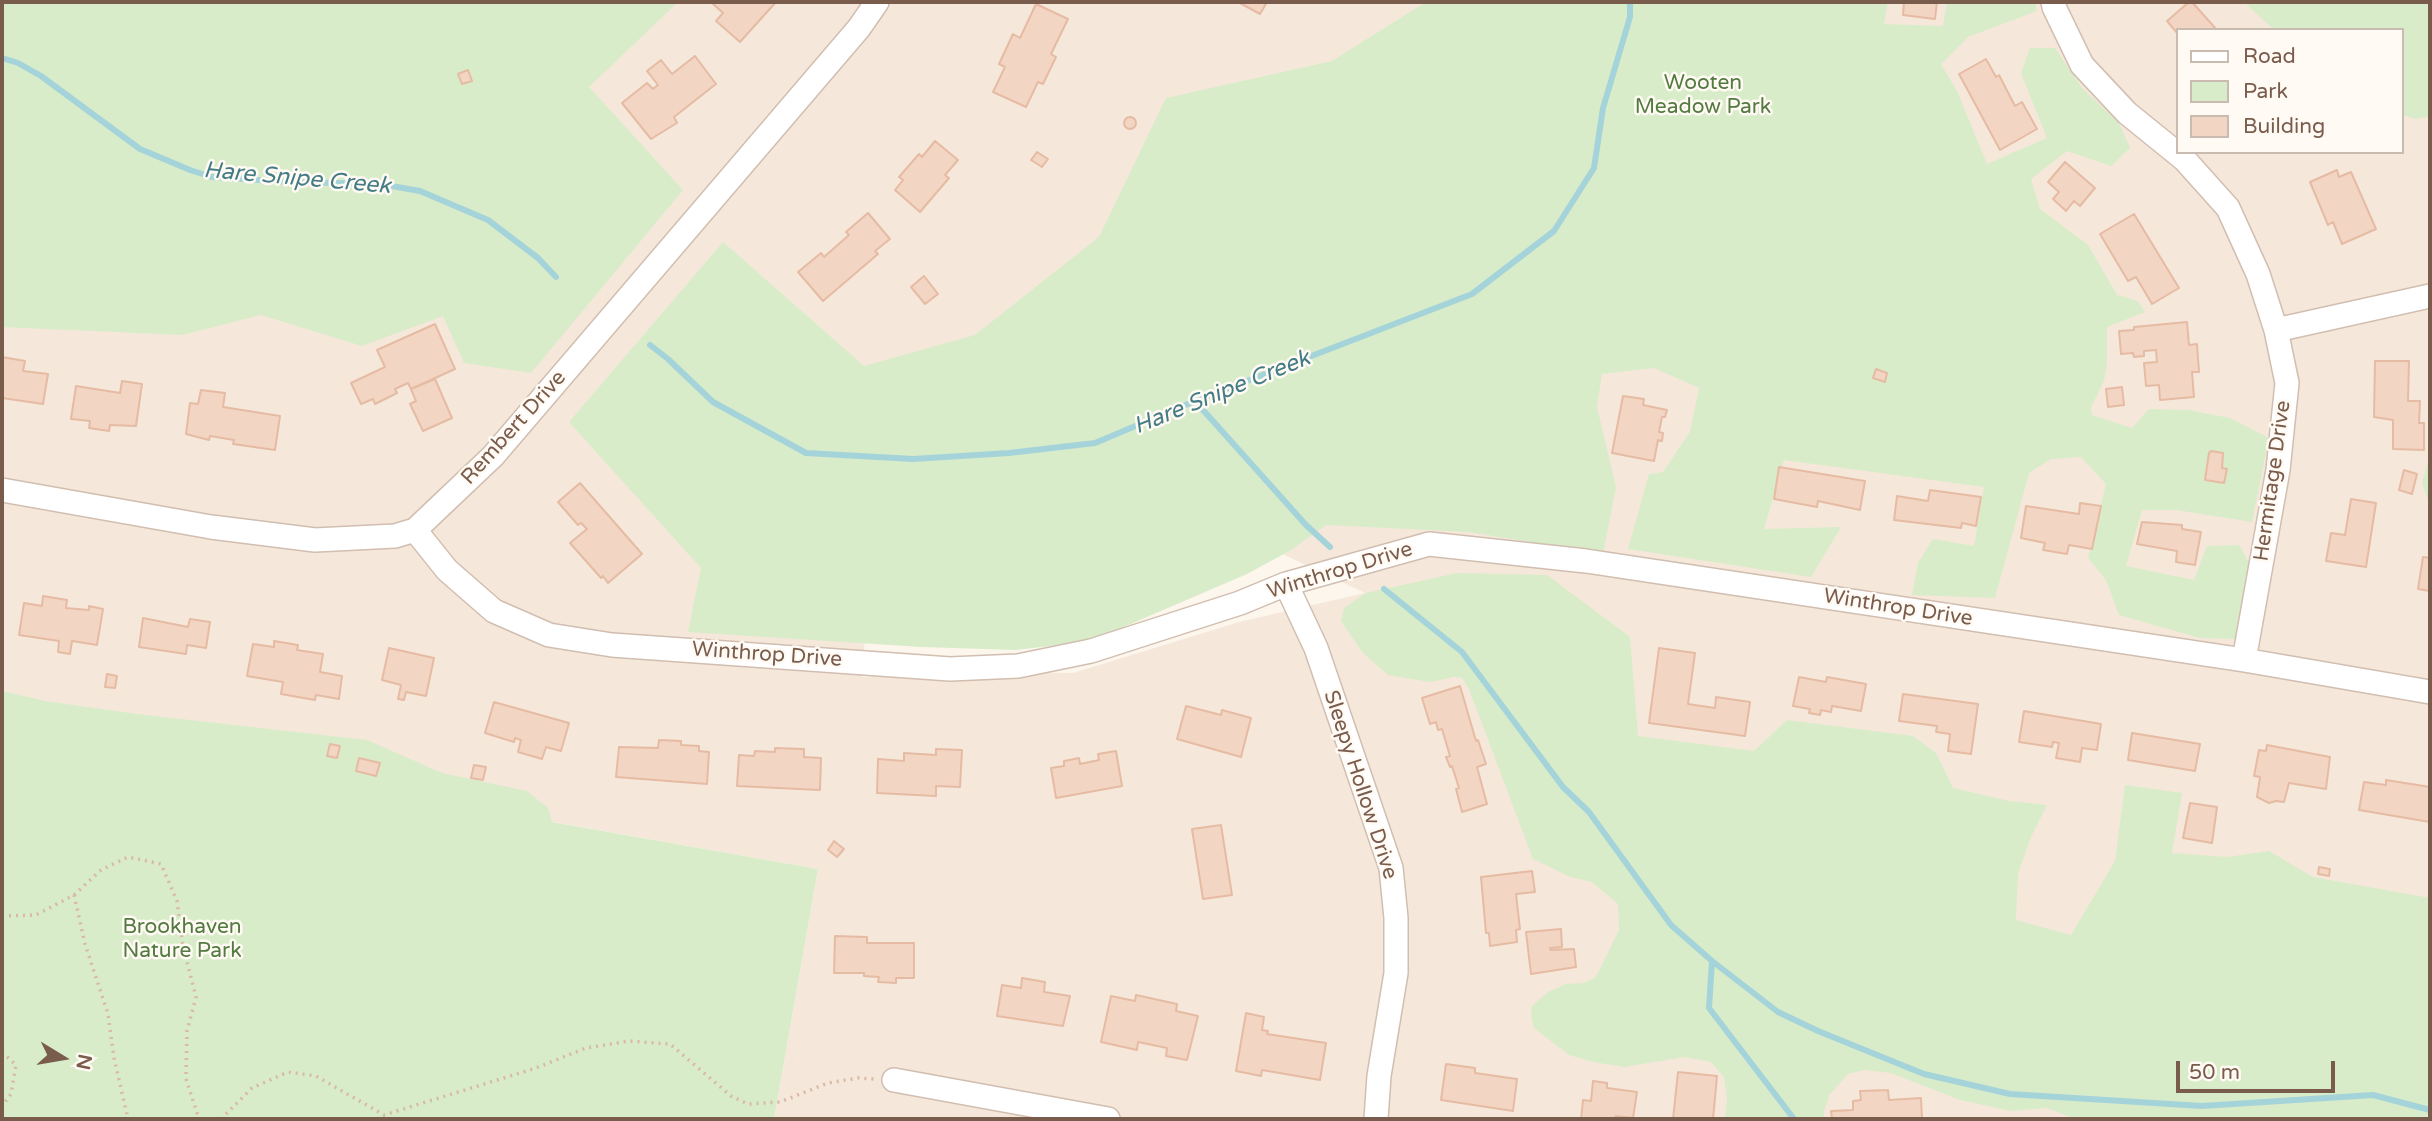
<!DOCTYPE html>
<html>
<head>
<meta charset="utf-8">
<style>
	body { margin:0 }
	#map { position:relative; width:2432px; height:1121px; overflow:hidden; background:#fdf6ec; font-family:"Varela Round",sans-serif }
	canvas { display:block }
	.frame { position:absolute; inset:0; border:4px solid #7a5c4d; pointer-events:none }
	.legend { position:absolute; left:2176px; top:28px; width:228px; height:126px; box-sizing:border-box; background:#fffaf3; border:2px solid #cabbb1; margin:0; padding:9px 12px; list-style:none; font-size:21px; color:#7a5c4d }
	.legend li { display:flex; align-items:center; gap:14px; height:35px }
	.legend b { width:35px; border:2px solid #cabbb1 }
	.north { position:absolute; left:28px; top:1023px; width:70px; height:70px; -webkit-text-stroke:5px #fffaf3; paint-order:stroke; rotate:101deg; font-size:19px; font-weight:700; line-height:28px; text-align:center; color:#7a5c4d }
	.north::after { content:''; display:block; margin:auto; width:24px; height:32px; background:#7a5c4d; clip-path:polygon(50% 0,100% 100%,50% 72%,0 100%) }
	.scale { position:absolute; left:2176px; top:1061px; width:159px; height:32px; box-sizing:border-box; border:4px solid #7a5c4d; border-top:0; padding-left:9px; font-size:21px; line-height:24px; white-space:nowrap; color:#7a5c4d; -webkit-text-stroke:5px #fffaf3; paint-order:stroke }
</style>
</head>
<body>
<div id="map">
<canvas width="2432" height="1121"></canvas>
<div class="frame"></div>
<ul class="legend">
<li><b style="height:9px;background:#fff"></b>Road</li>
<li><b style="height:19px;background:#d8ecc9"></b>Park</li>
<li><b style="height:19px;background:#f3d5c3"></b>Building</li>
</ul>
<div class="north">N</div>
<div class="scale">50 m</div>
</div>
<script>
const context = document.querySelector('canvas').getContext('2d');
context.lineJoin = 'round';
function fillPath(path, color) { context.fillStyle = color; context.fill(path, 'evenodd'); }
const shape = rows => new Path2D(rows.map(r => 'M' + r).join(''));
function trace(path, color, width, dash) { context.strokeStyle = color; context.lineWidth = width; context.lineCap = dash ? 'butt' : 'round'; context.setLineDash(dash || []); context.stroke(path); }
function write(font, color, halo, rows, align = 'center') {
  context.font = font + ' "Varela Round",sans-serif'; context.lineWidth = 5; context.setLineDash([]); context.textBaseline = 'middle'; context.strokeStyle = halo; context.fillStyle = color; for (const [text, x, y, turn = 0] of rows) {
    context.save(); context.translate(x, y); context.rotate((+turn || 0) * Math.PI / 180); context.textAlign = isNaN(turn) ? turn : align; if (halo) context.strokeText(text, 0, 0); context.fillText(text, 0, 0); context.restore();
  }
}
const residential = shape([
	[2,2,2430,2,2430,1119,774,1119,818,869,2,724],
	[2178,30,2402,30,2402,152,2178,152],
	[1259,543,1365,593,1239,622,1073,673,926,672,863,677,865,631]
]);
const green = shape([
	[2,2,678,2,589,87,683,190,531,373,464,363,443,316,362,346,261,315,182,335,2,327],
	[1426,2,1888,2,1884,24,1943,26,1947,2,2035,2,2037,11,1968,37,1941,64,1957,91,1987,164,2047,138,2021,73,2030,48,2055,48,2082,88,2119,123,2130,148,2111,166,2067,151,2031,179,2040,209,2088,245,2117,295,2138,301,2145,312,2107,327,2107,363,2104,381,2091,407,2092,415,2132,428,2149,409,2188,410,2230,418,2269,438,2252,522,2176,510,2142,510,2126,566,2194,580,2207,546,2239,545,2249,563,2238,639,2200,638,2119,615,2106,580,2088,558,2106,484,2081,457,2051,459,2029,473,1995,598,1912,595,1918,563,1933,539,1974,546,1984,487,1784,460,1764,529,1841,527,1811,577,1628,549,1649,474,1663,472,1690,432,1699,388,1654,368,1602,374,1597,407,1616,487,1603,554,1469,532,1326,525,1291,550,1247,574,1091,641,1016,650,921,647,688,632,701,568,569,422,723,242,864,366,975,335,1099,237,1166,98,1332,61],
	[2244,2,2430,2,2430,116,2416,119,2402,115,2402,30,2274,30],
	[2430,455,2430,505,2422,483],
	[1457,573,1547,575,1630,637,1638,736,1754,751,1787,720,1913,736,1936,753,1953,788,2009,801,2047,805,2031,837,2018,873,2016,920,2071,935,2115,861,2125,785,2182,793,2172,853,2227,857,2269,851,2313,877,2430,898,2430,1119,2076,1119,2047,1108,2011,1111,1960,1100,1891,1073,1864,1070,1848,1074,1830,1094,1824,1111,1824,1119,1725,1119,1727,1099,1724,1077,1711,1062,1684,1057,1624,1067,1593,1062,1569,1055,1534,1028,1531,1016,1532,1006,1548,992,1566,984,1584,983,1596,977,1619,930,1618,904,1592,882,1570,877,1533,859,1469,689,1462,678,1454,677,1430,682,1388,675,1363,653,1341,621,1344,608,1366,593],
	[2,691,45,701,137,714,367,740,442,773,527,791,548,808,552,822,818,869,774,1119,2,1119]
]);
const stream = shape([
	[2,58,18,63,41,76,140,149,190,170,212,177,290,182,380,184,420,191,488,220,538,258,556,277],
	[650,345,668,359,713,402,806,453,913,459,1009,453,1095,443,1195,401,1472,294,1554,231,1594,168,1603,108,1630,17,1630,2],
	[1195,401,1306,525,1330,547],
	[1384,589,1462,652,1563,787,1589,812,1671,925,1712,961,1778,1012,1818,1031,1924,1074,2010,1094,2202,1106,2373,1095,2430,1110],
	[1712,961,1709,1008,1794,1119]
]);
const building = shape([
	[711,2,776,2,740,42,716,21,723,13,711,2],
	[1238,2,1267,2,1260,14,1238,2],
	[1904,2,1937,2,1935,19,1903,15,1904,2],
	[2189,2,2192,2,2217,30,2178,30,2178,34,2167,21,2189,2],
	[1036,4,1068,19,1051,54,1056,57,1043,84,1038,82,1026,107,993,92,1005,67,999,64,1013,34,1020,38,1036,4],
	[695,56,716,84,674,117,677,123,651,139,622,103,647,83,653,89,658,85,647,71,661,60,672,74,695,56],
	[1986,59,1996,77,1999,75,2015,106,2022,102,2037,129,2000,150,1959,74,1986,59],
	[468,70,472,81,462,84,458,74,468,70],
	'1124 123a6 6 0 1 1 12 0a6 6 0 1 1-12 0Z',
	[935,141,958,160,945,175,949,178,920,212,895,190,903,180,899,177,919,154,922,157,935,141],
	[1037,152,1048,159,1042,167,1031,160,1037,152],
	[2065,162,2095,188,2080,206,2074,201,2066,211,2053,199,2059,192,2048,182,2065,162],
	[2337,170,2339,177,2351,172,2376,229,2342,244,2333,222,2328,225,2310,182,2337,170],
	[868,213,890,239,875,251,878,254,823,301,798,272,821,253,824,257,849,235,846,232,868,213],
	[2134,214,2179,288,2152,304,2136,277,2128,281,2100,234,2134,214],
	[924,276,938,294,925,304,911,287,924,276],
	[2187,322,2189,345,2197,344,2199,372,2192,372,2194,397,2160,400,2159,385,2146,386,2144,363,2157,362,2156,350,2144,351,2144,356,2134,357,2133,353,2121,354,2119,331,2134,330,2134,327,2187,322],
	[435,324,455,369,411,389,408,383,395,389,397,393,375,404,373,399,361,404,351,383,385,367,377,350,435,324],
	[2,357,25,361,23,371,48,374,43,404,2,398,2,357],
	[2375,361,2409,361,2408,401,2420,401,2419,423,2424,423,2424,450,2393,449,2393,420,2374,417,2375,361],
	[1876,369,1887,373,1885,382,1873,378,1876,369],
	[435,379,452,418,423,431,410,404,416,401,411,389,435,379],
	[122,381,142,384,136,426,110,425,109,431,89,428,90,421,71,419,76,386,120,393,122,381],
	[2122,387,2124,405,2108,407,2106,389,2122,387],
	[201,390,225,393,223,407,280,416,275,450,233,444,234,440,210,436,209,440,186,434,190,403,198,404,201,390],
	[1623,396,1644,399,1643,405,1667,410,1665,417,1662,417,1659,432,1663,433,1662,441,1658,440,1654,461,1612,453,1623,396],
	[2211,451,2223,453,2222,468,2227,469,2224,483,2205,480,2209,453,2211,451],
	[1779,467,1865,481,1860,510,1818,501,1817,507,1774,499,1779,467],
	[2404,470,2417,474,2412,494,2399,490,2404,470],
	[580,483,642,554,608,583,603,576,601,578,570,543,587,529,581,523,578,525,558,502,580,483],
	[1930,490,1981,497,1976,526,1962,523,1961,528,1894,520,1897,496,1928,501,1930,490],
	[2351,499,2376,503,2366,567,2326,561,2331,533,2345,535,2351,499],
	[2080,503,2101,506,2092,549,2069,545,2067,554,2043,550,2045,543,2021,538,2026,506,2079,514,2080,503],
	[2142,522,2182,525,2182,529,2201,532,2195,565,2176,562,2177,551,2137,544,2142,522],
	[2423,557,2430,558,2430,591,2418,589,2423,557],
	[43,596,67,600,66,608,89,610,89,606,103,609,97,645,72,641,70,654,58,652,59,641,19,635,24,603,42,606,43,596],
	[143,618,188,627,190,619,210,622,206,648,187,645,186,654,139,647,143,618],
	[274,641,298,645,297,650,323,654,320,672,342,676,339,699,316,695,315,700,281,694,283,682,247,676,253,644,274,647,274,641],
	[389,648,434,658,426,696,406,692,404,700,398,699,401,685,382,680,389,648],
	[1659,648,1695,653,1688,704,1715,708,1716,697,1750,702,1745,736,1649,723,1659,648],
	[107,674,117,676,115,688,105,687,107,674],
	[1799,677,1826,682,1827,677,1866,684,1861,711,1832,706,1831,712,1821,710,1820,715,1809,713,1810,709,1793,706,1799,677],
	[1460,686,1476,741,1478,740,1486,764,1477,767,1487,804,1462,812,1456,789,1459,788,1452,766,1450,767,1446,757,1450,756,1442,729,1438,730,1436,722,1430,724,1422,698,1460,686],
	[1903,694,1978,704,1971,754,1948,751,1950,734,1936,732,1937,726,1899,721,1903,694],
	[494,702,569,723,561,751,546,747,542,759,518,752,521,740,515,738,514,742,485,733,494,702],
	[1186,706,1221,715,1222,710,1251,718,1241,757,1177,739,1186,706],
	[2024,711,2101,724,2097,750,2082,748,2080,762,2056,758,2059,743,2053,742,2052,747,2019,742,2024,711],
	[2132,733,2200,744,2195,771,2128,760,2132,733],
	[659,740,681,741,681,745,699,746,699,751,709,752,707,784,616,777,619,747,658,748,659,740],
	[330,744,340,746,337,758,327,756,330,744],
	[2267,745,2330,757,2326,789,2289,783,2284,802,2276,801,2269,803,2257,797,2260,777,2254,776,2259,750,2266,751,2267,745],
	[775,748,804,749,804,757,821,758,820,790,737,786,739,755,754,756,755,751,775,752,775,748],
	[936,749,962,750,960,787,936,786,936,796,877,793,878,759,904,761,904,753,936,755,936,749],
	[1116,751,1122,786,1056,798,1051,768,1064,766,1064,761,1079,758,1080,764,1099,760,1098,754,1116,751],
	[359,758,380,763,376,776,356,771,359,758],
	[474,765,486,767,483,780,471,778,474,765],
	[2386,780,2430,787,2430,822,2359,810,2364,782,2386,785,2386,780],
	[2190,803,2217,807,2212,843,2183,838,2190,803],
	[1221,825,1232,895,1203,899,1192,829,1221,825],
	[834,841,844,849,837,857,828,850,834,841],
	[2319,867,2330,869,2329,876,2318,874,2319,867],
	[1532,871,1535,892,1516,894,1520,929,1516,930,1517,942,1490,946,1489,933,1486,933,1481,877,1532,871],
	[1561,929,1562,947,1550,948,1551,950,1574,949,1576,967,1531,974,1526,932,1561,929],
	[835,936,867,937,867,943,914,943,914,978,896,978,896,983,878,982,879,977,864,976,864,973,834,973,835,936],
	[1022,978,1045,982,1044,992,1070,996,1063,1026,997,1016,1002,985,1021,988,1022,978],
	[1136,995,1177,1004,1176,1011,1198,1016,1187,1060,1166,1056,1167,1048,1138,1042,1137,1050,1101,1042,1111,996,1135,1001,1136,995],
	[1246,1013,1264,1017,1262,1030,1268,1031,1267,1034,1326,1043,1320,1080,1262,1070,1261,1076,1236,1071,1246,1013],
	[1446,1064,1475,1068,1475,1073,1517,1079,1513,1111,1441,1100,1446,1064],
	[1678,1072,1717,1076,1713,1119,1673,1119,1678,1072],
	[1593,1081,1607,1083,1607,1088,1637,1092,1633,1118,1616,1116,1615,1119,1581,1119,1583,1100,1591,1101,1593,1081],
	[1888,1090,1889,1100,1921,1098,1922,1119,1832,1119,1831,1111,1853,1110,1853,1101,1861,1100,1860,1091,1888,1090]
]);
const path = shape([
	[74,895,85,944,108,1014,114,1058,128,1119],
	[2,916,36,915,74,895,101,870,128,857,161,864,177,901,183,946,196,997,187,1031,186,1079,199,1119],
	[2,1052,16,1065,11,1094,2,1106],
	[221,1119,252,1088,288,1072,316,1076,384,1115,536,1068,586,1048,629,1041,670,1044,731,1096,748,1104,780,1102,828,1083,858,1078,875,1079]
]);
const minor = shape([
	[2053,2,2054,7,2082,65,2127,113,2185,160,2228,208,2258,274,2276,330,2287,383,2278,470,2244,660],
	[2276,330,2430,296],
	[2,490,211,527,315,540,395,536,415,530,493,456,859,28,877,2],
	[415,530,447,570,494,611,549,635,612,645,950,669,1018,666,1091,651,1240,603,1286,584,1429,544,1586,561,2244,660,2430,692],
	[1286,584,1316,648,1391,868,1396,918,1396,973,1379,1076,1376,1119],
	[894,1080,1108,1119]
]);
const parkNames = [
	["Wooten",1703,83],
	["Meadow Park",1703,107],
	["Brookhaven",182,927],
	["Nature Park",182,951]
];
const streetNames = [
	["Rembert Drive",514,428,-48],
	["Hermitage Drive",2273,481,-82],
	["Winthrop Drive",1340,571,-17],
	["Winthrop Drive",1898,608,9],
	["Winthrop Drive",767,655,4],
	["Sleepy Hollow Drive",1360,785,72]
];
const waterNames = [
	["Hare Snipe Creek",297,179,5],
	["Hare Snipe Creek",1222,393,-22]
];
fillPath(residential, '#f5e8da');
fillPath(green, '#d8ecc9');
trace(stream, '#a5d3da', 6);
fillPath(building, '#f3d5c3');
trace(building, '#e6bba3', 2);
trace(minor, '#d1beb0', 26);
trace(path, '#d9b8a5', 3.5, [2, 5]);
trace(minor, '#fff', 23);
write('21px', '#537a41', '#fffaf3', parkNames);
write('21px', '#7a5c4d', '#fffaf3', streetNames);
write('italic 23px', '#437c86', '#fffaf3', waterNames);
</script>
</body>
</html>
